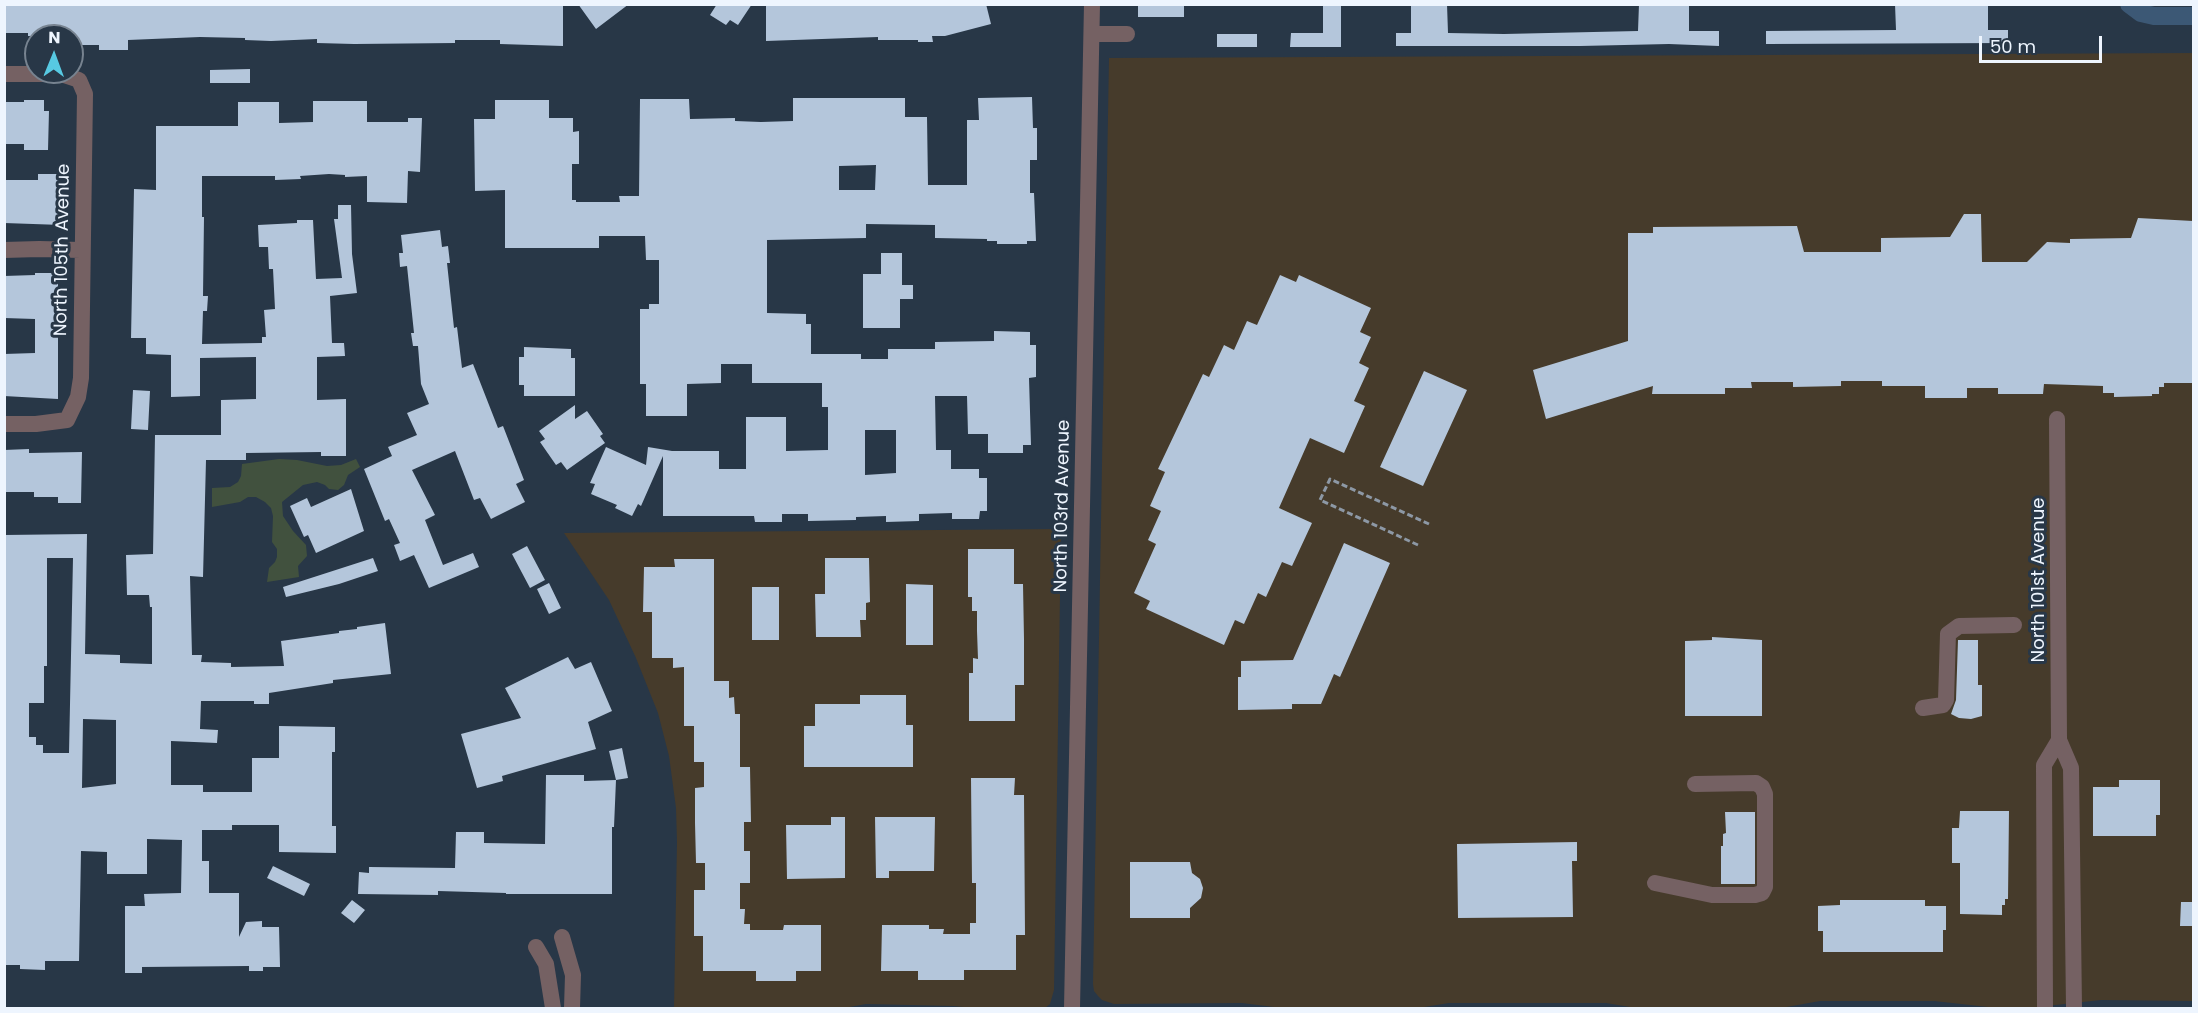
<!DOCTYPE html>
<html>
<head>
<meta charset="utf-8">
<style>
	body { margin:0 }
	#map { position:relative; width:2198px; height:1013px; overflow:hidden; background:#283747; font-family:Poppins,sans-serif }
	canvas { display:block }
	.frame { position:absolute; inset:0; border:6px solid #eef5fe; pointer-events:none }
	.north { position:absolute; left:24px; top:24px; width:60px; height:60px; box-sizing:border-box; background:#283747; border:2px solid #778390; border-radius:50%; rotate:1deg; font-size:16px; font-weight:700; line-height:24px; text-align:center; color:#eef5fe }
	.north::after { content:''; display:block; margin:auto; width:21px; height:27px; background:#57c9e2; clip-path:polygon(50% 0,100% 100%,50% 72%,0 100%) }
	.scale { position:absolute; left:1979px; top:36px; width:123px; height:27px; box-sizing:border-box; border:3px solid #eef5fe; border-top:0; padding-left:8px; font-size:18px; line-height:21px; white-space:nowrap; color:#eef5fe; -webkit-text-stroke:4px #283747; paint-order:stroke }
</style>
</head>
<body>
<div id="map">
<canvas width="2198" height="1013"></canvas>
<div class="frame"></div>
<div class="north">N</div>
<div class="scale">50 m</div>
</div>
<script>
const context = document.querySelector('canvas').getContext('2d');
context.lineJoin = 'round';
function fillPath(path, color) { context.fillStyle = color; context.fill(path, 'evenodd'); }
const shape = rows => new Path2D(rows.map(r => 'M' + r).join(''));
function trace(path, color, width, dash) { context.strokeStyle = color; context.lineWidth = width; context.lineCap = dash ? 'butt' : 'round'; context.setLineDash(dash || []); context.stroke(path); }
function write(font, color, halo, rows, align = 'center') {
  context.font = font + ' Poppins,sans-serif'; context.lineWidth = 6; context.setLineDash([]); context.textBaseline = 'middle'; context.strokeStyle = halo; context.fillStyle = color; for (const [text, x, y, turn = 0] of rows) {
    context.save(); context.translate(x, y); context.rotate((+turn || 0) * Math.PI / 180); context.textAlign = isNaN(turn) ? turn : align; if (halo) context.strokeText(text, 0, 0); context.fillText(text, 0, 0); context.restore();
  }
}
const commercial = shape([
	[2193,53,2193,1001,2101,1000,2028,1008,1997,1008,1934,1001,1820,1001,1781,1008,1636,1008,1606,1003,1449,1003,1418,1008,1282,1008,1242,1003,1114,1004,1102,1000,1098,996,1094,991,1093,984,1109,58],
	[1061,529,1054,990,1050,1004,1045,1008,974,1008,953,1006,866,1004,844,1008,674,1008,677,842,676,808,669,756,658,713,636,658,609,600,564,533]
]);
const green = shape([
	[279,459,297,460,327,466,341,465,356,459,360,467,348,475,344,485,338,490,329,489,325,485,317,482,303,485,282,502,283,516,293,531,306,545,307,556,298,566,299,577,267,582,269,568,275,562,277,557,277,549,272,542,273,516,271,508,265,502,256,497,248,497,240,502,212,507,212,488,230,487,238,482,241,476,242,464]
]);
const canal = shape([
	[2129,4,2141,13,2154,16,2194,16]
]);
const building = shape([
	[4,4,226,4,255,6,255,4,563,4,563,46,500,44,500,40,455,40,455,43,354,44,317,43,317,39,271,41,245,40,245,38,200,37,128,40,128,50,99,50,99,45,72,45,72,36,28,36,28,33,4,33],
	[578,4,629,4,596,29],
	[717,4,752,4,738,25,730,20,726,25,710,15],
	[766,4,986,4,991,24,945,36,932,36,933,42,918,42,918,40,878,40,878,37,766,41],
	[1138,4,1184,4,1184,17,1138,17],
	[1323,4,1341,4,1341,47,1290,47,1291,33,1323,33],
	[1411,4,1447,4,1448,33,1504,34,1638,31,1639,4,1689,4,1689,31,1719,31,1719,46,1669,44,1580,46,1396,46,1396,33,1411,33],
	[1895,4,1988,4,1988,30,2008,30,2008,43,1766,44,1766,31,1896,30],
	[1217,34,1257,34,1257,47,1217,47],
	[250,69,250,83,210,83,210,70],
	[1032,97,1033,128,1037,128,1037,160,1030,160,1030,193,1034,193,1036,241,1027,241,1027,244,997,244,997,241,987,241,987,239,935,238,935,225,866,224,866,238,767,240,767,313,806,314,806,324,811,324,811,354,861,354,861,359,888,359,888,349,935,349,935,342,994,341,994,331,1030,332,1030,345,1036,345,1036,377,1029,378,1031,445,1023,445,1023,453,988,453,988,434,968,434,967,396,935,396,936,450,951,450,951,469,979,469,979,478,987,478,987,511,980,511,979,519,952,519,952,513,919,514,919,521,886,522,886,516,856,517,856,520,808,521,808,514,782,514,782,522,755,522,754,516,663,516,663,456,641,506,638,504,632,516,615,508,617,505,591,494,595,484,590,483,606,447,646,465,648,447,672,451,719,451,719,469,746,469,746,417,786,417,786,451,828,450,828,407,822,407,822,383,752,383,752,364,721,364,721,383,687,384,687,416,646,416,646,384,640,384,640,309,649,309,649,304,659,304,659,260,646,260,645,236,599,236,599,248,505,248,505,190,475,191,474,119,495,119,495,100,549,100,549,118,573,118,573,132,579,131,579,164,572,164,572,200,576,200,576,202,620,202,619,196,639,196,640,99,689,99,690,119,735,118,735,121,761,122,793,121,793,98,905,98,905,117,927,117,928,185,967,185,967,120,979,120,978,98],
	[876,165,875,190,839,190,839,166],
	[865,430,896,430,896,473,865,475],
	[24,100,44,100,44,111,49,111,48,150,24,150,24,144,4,144,4,102,24,102],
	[313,101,367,101,367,122,408,122,408,118,422,118,420,172,408,171,407,203,367,202,367,176,345,177,345,175,329,174,300,176,301,179,275,180,275,176,202,176,202,217,204,217,203,296,208,296,207,311,203,311,202,344,262,343,262,337,266,337,264,310,275,309,273,269,269,269,268,247,259,247,258,225,297,223,297,220,313,220,316,279,342,278,334,219,338,219,338,205,351,205,352,254,357,293,330,296,332,343,344,343,345,356,317,357,317,400,346,399,346,456,321,456,321,452,246,453,246,460,206,460,203,577,190,576,192,655,202,655,201,662,231,663,231,667,284,666,281,641,339,633,339,631,357,629,357,627,385,623,391,674,333,680,333,683,269,693,269,704,254,704,254,701,201,701,200,729,218,730,217,743,171,741,171,785,203,785,203,792,252,792,252,758,279,758,279,726,335,727,335,752,332,752,332,826,336,826,336,853,279,852,279,825,232,825,232,830,202,830,202,861,209,861,209,893,239,893,239,937,246,922,262,921,262,927,279,927,280,967,263,967,263,971,249,971,249,966,142,967,142,973,125,973,125,906,145,906,144,894,181,893,182,840,147,839,147,874,107,874,107,852,81,851,79,961,45,961,45,970,20,969,20,965,4,965,4,535,87,534,85,654,120,655,120,663,152,664,152,607,150,607,149,595,127,595,126,555,153,554,155,435,221,435,221,400,256,399,256,357,200,358,200,396,171,397,171,355,146,354,146,338,131,338,134,189,156,190,156,126,238,126,238,102,279,102,279,123,313,122],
	[47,558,73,558,69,753,43,753,43,745,36,745,36,737,29,737,29,703,44,703,44,666,47,666],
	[83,719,116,720,116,784,82,788],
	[38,174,61,174,62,225,4,223,4,180,38,180],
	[1964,214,1981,214,1982,262,2027,262,2047,242,2070,243,2070,239,2131,238,2138,218,2193,221,2193,383,2164,383,2164,387,2159,387,2159,394,2152,394,2152,396,2114,397,2114,393,2103,393,2103,386,2044,384,2043,394,1998,394,1998,388,1967,388,1967,398,1925,398,1925,386,1882,386,1882,381,1841,381,1841,386,1793,387,1793,382,1751,382,1752,388,1725,388,1725,394,1652,394,1653,386,1546,419,1533,370,1628,341,1628,233,1653,233,1653,227,1797,226,1804,252,1881,252,1881,238,1950,237],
	[440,230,442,247,448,246,450,263,447,263,454,328,457,327,462,368,473,364,498,428,503,426,524,480,516,484,525,502,491,519,480,498,474,500,455,451,412,470,435,515,425,520,443,565,473,553,479,567,429,588,414,555,400,561,394,545,400,543,389,519,385,521,364,469,392,456,388,447,417,435,407,413,429,404,421,384,418,346,413,346,411,333,414,333,407,266,400,267,399,253,403,253,401,235],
	[881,253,902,253,902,285,913,285,913,299,900,299,900,328,863,328,863,274,881,274],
	[35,273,58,273,58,399,4,396,4,354,35,353,35,319,4,318,4,276,35,275],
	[1280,275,1296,282,1299,275,1371,308,1360,332,1371,337,1359,363,1369,368,1354,401,1365,406,1344,453,1310,438,1279,508,1312,523,1292,566,1282,562,1266,597,1258,593,1244,624,1235,620,1224,645,1146,609,1150,601,1134,593,1156,544,1148,540,1161,511,1150,506,1165,472,1158,469,1203,374,1209,377,1224,345,1234,350,1247,321,1257,325],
	[524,347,571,349,571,358,575,358,575,396,524,396,524,385,519,385,519,357,524,357],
	[1424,371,1467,390,1423,486,1380,467],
	[133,390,150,391,148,430,131,429],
	[575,405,575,419,587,411,603,434,600,436,605,443,567,470,561,462,556,465,540,442,545,439,539,431],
	[29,449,29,453,82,452,81,503,58,503,58,497,34,497,34,492,4,492,4,450],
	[351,489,364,531,316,553,308,535,304,537,290,506,307,498,311,507],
	[1344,543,1390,563,1340,677,1334,674,1321,704,1292,704,1292,709,1238,710,1238,677,1241,677,1241,661,1293,660],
	[527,546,545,580,530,588,512,554],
	[968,549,1014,549,1014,584,1023,584,1024,639,1024,685,1015,685,1015,721,969,721,969,673,973,673,973,658,978,659,977,631,977,611,972,611,972,597,968,597],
	[373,558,378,571,339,584,286,597,283,587],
	[825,558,869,558,870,602,866,603,866,620,860,620,861,637,816,637,815,594,825,594],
	[674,559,714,559,714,681,729,681,729,698,734,697,735,714,740,714,740,767,750,767,751,822,744,822,744,851,750,851,750,883,740,883,740,909,745,909,744,924,750,924,750,930,783,930,784,925,821,925,821,971,796,971,796,981,756,981,756,971,703,971,703,936,694,936,694,890,705,890,705,863,696,863,695,823,695,788,704,787,704,762,694,762,694,726,684,726,684,667,673,668,673,658,652,658,652,612,643,612,644,567,675,567],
	[549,583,561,608,549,614,537,589],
	[906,584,933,585,933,645,906,645],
	[752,587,779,587,779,640,752,640],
	[1712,637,1762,640,1762,716,1685,716,1685,641,1712,640],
	[1958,640,1978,640,1978,685,1982,685,1982,716,1971,719,1959,718,1951,714,1956,700],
	[568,657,575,669,591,662,612,711,588,722,596,749,502,776,503,781,477,788,461,734,521,718,505,688],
	[860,695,906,695,906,725,913,725,913,767,804,767,804,726,815,726,815,704,860,704],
	[622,748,628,778,616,780,609,751],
	[546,775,584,775,584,781,616,780,614,827,612,827,612,894,506,894,506,893,438,891,438,895,358,894,359,872,369,873,369,867,455,868,456,832,484,832,484,843,545,844],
	[971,778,1015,778,1014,795,1024,795,1025,935,1016,935,1016,970,964,970,964,980,918,980,918,971,881,971,882,925,929,925,929,929,944,929,943,934,970,934,970,923,976,923,976,883,972,883],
	[2119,780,2160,780,2160,815,2156,815,2156,836,2093,836,2093,787,2119,787],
	[1960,811,2009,811,2008,899,2005,899,2005,905,2002,905,2002,915,1960,914,1960,863,1952,863,1952,828,1959,828],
	[1725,812,1755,812,1755,884,1721,884,1721,846,1723,846,1723,834,1726,833],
	[831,817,845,817,845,878,787,879,786,825,831,825],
	[875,817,935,817,934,871,889,871,889,878,876,878],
	[1577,842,1577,861,1572,861,1573,917,1458,918,1457,844],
	[1130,862,1190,862,1192,873,1200,879,1203,888,1201,898,1190,908,1190,918,1130,918],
	[273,866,310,884,304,896,267,878],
	[352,900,365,910,354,923,341,913],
	[1840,900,1925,900,1925,906,1946,906,1946,930,1943,930,1943,952,1823,952,1823,931,1818,931,1818,906,1840,905],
	[2181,902,2193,902,2193,926,2180,926]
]);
const path = shape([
	[1418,545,1320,500,1330,479,1429,524]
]);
const minor = shape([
	[1092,34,1127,34],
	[4,74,61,74,79,80,85,94,81,378,78,397,67,420,36,424,4,424],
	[4,250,39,249,81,250],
	[2057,419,2059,740,2071,768,2074,1008],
	[1923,708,1943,705,1946,700,1948,634,1959,626,2014,625],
	[1655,883,1712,895,1755,895,1762,893,1765,887,1765,794,1762,787,1756,783,1695,784],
	[562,937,573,975,572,1008],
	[536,947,546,964,553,1008],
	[1072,1008,1092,4],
	[2045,1008,2044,765,2059,740]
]);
const streetNames = [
	["North 105th Avenue",63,250,-89],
	["North 103rd Avenue",1063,506,-89],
	["North 101st Avenue",2039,580,-90]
];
fillPath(commercial, '#463b2b');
fillPath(green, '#41513e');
trace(canal, '#3c5875', 18);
fillPath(building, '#b4c6db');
trace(path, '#8d98a5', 3, [6, 3]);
trace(minor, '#756163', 16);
write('18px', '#eef5fe', '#283747', streetNames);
</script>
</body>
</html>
